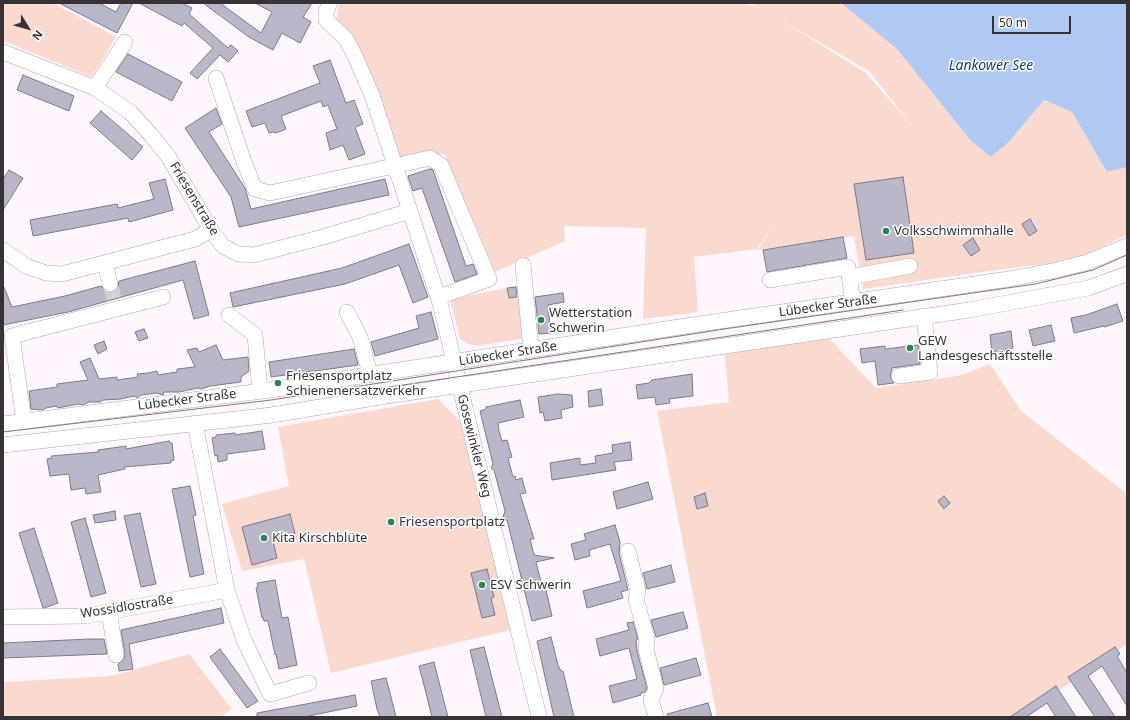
<!DOCTYPE html>
<html>
<head>
<meta charset="utf-8">
<style>
	body { margin:0 }
	#map { position:relative; width:1130px; height:720px; overflow:hidden; background:#fff6fe; font-family:"Noto Sans",sans-serif }
	canvas { display:block }
	.frame { position:absolute; inset:0; border:4px solid #383237; pointer-events:none }
	.north { position:absolute; left:8px; top:8px; width:40px; height:40px; -webkit-text-stroke:3px #fff; paint-order:stroke; rotate:127deg; font-size:11px; font-weight:700; line-height:16px; text-align:center; color:#383237 }
	.north::after { content:''; display:block; margin:auto; width:14px; height:18px; background:#383237; clip-path:polygon(50% 0,100% 100%,50% 72%,0 100%) }
	.scale { position:absolute; left:992px; top:16px; width:79px; height:18px; box-sizing:border-box; border:2px solid #383237; border-top:0; padding-left:5px; font-size:12px; line-height:14px; white-space:nowrap; color:#383237; -webkit-text-stroke:3px #fff; paint-order:stroke }
</style>
</head>
<body>
<div id="map">
<canvas width="1130" height="720"></canvas>
<div class="frame"></div>
<div class="north">N</div>
<div class="scale">50 m</div>
</div>
<script>
const context = document.querySelector('canvas').getContext('2d');
context.lineJoin = 'round';
function fillPath(path, color) { context.fillStyle = color; context.fill(path, 'evenodd'); }
const shape = rows => new Path2D(rows.map(r => 'M' + r).join(''));
function trace(path, color, width, dash) { context.strokeStyle = color; context.lineWidth = width; context.lineCap = dash ? 'butt' : 'round'; context.setLineDash(dash || []); context.stroke(path); }
function write(font, color, halo, rows, align = 'center') {
  context.font = font + ' "Noto Sans",sans-serif'; context.lineWidth = 3; context.setLineDash([]); context.textBaseline = 'middle'; context.strokeStyle = halo; context.fillStyle = color; for (const [text, x, y, turn = 0] of rows) {
    context.save(); context.translate(x, y); context.rotate((+turn || 0) * Math.PI / 180); context.textAlign = isNaN(turn) ? turn : align; if (halo) context.strokeText(text, 0, 0); context.fillText(text, 0, 0); context.restore();
  }
}
const green = shape([
	[3,3,53,3,116,37,92,77,3,41],
	[340,3,740,3,761,8,749,3,841,3,897,49,971,141,991,157,1008,143,1044,100,1072,112,1107,172,1127,167,1127,235,1072,261,1003,269,863,289,854,236,758,250,775,224,757,249,694,257,698,312,643,319,646,228,564,226,565,241,495,272,444,154,400,158,334,27],
	[778,18,869,71,915,129,866,73],
	[507,288,509,298,520,297,525,338,477,346,468,344,460,339,450,299],
	[822,331,876,388,962,375,990,364,1021,411,1127,494,1127,644,1020,717,717,717,657,411,729,402,724,346],
	[438,399,462,423,510,630,331,673,304,559,242,571,222,504,289,486,278,427],
	[189,654,232,709,220,717,3,717,3,682,111,676]
]);
const water = shape([
	[841,3,1127,3,1127,167,1107,172,1072,112,1044,100,1008,143,991,157,971,141,897,49]
]);
const building = shape([
	[59,3,99,3,116,12,121,3,133,3,117,33,59,3],
	[139,3,182,3,192,8,189,14,228,48,231,45,238,51,228,62,220,55,197,79,190,73,213,48,184,23,182,26,139,3],
	[203,3,220,3,261,33,272,12,255,3,312,3,303,17,311,22,300,43,282,33,273,50,249,37,203,3],
	[128,54,182,82,172,101,116,72,128,54],
	[330,60,346,103,354,100,363,124,355,127,365,154,349,160,343,145,330,150,326,133,337,129,328,105,323,107,321,101,281,116,286,129,276,133,273,132,269,133,265,123,252,127,246,111,320,83,313,66,330,60],
	[23,75,74,96,69,111,17,90,23,75],
	[216,108,222,124,209,132,245,188,251,209,385,179,389,195,239,227,231,197,185,128,216,108],
	[101,111,143,147,132,160,90,123,101,111],
	[430,169,433,170,466,266,473,264,477,274,455,282,422,188,413,191,408,176,430,169],
	[9,170,23,178,3,210,3,179,9,170],
	[903,177,914,253,866,260,854,184,903,177],
	[165,179,173,210,129,222,128,218,33,236,30,220,117,204,118,208,154,199,149,183,165,179],
	[1030,219,1037,231,1029,236,1022,224,1030,219],
	[843,237,847,258,767,272,763,250,843,237],
	[973,238,980,250,971,256,963,245,973,238],
	[409,244,428,297,413,303,399,265,345,284,233,307,230,293,342,268,409,244],
	[195,261,209,315,194,319,183,280,68,312,3,325,3,285,12,307,65,296,101,286,107,292,112,293,118,287,119,281,195,261],
	[516,287,517,297,509,298,507,288,516,287],
	[563,293,564,302,548,305,551,333,539,334,535,297,563,293],
	[1117,304,1123,321,1104,327,1104,326,1074,333,1071,318,1086,315,1117,304],
	[431,312,438,339,375,356,371,342,419,328,416,316,431,312],
	[1051,325,1055,341,1033,346,1029,330,1051,325],
	[144,329,148,338,139,341,135,332,144,329],
	[1011,331,1013,348,992,352,990,335,1011,331],
	[104,341,107,349,98,354,94,345,104,341],
	[216,345,223,360,248,357,249,371,241,377,241,382,210,386,201,389,198,388,179,392,164,392,163,395,156,393,141,395,138,398,134,396,121,399,103,400,100,402,89,402,83,405,78,404,58,408,56,406,46,408,43,410,31,409,29,391,57,387,57,384,88,380,80,362,90,358,99,379,117,377,117,380,138,377,137,374,148,373,157,371,158,375,177,372,177,369,195,367,187,350,197,348,199,352,216,345],
	[918,345,920,364,892,368,890,377,894,383,878,385,875,361,862,363,860,349,885,346,885,349,918,345],
	[354,349,358,365,271,377,269,362,354,349],
	[692,374,693,396,669,399,670,403,656,405,655,397,638,399,636,385,649,383,652,380,692,374],
	[601,389,603,405,589,407,588,391,601,389],
	[558,394,572,395,573,407,561,410,562,418,545,421,543,412,540,413,538,397,558,394],
	[520,400,524,417,498,423,499,431,502,441,507,440,512,457,508,458,513,477,515,476,516,480,522,478,526,493,520,494,534,539,530,539,534,555,554,558,536,562,542,586,545,586,552,616,532,621,507,520,502,520,505,511,494,470,491,468,493,464,480,411,486,409,486,407,520,400],
	[262,431,265,449,227,454,227,460,218,462,217,455,215,456,212,438,216,437,216,435,235,433,235,435,262,431],
	[169,441,170,443,172,443,174,460,171,461,171,463,124,467,125,469,98,475,101,492,86,494,85,488,71,490,69,474,50,476,47,459,52,458,51,456,98,452,98,450,126,446,126,449,169,441],
	[630,442,632,460,614,462,616,470,552,480,550,463,580,458,580,465,596,463,595,456,613,453,612,445,630,442],
	[648,482,653,499,617,509,613,492,648,482],
	[190,486,196,515,193,516,204,574,190,577,172,489,190,486],
	[705,493,708,506,697,509,694,497,705,493],
	[944,496,950,503,944,509,938,501,944,496],
	[115,511,116,520,95,523,93,515,115,511],
	[140,513,156,584,141,587,124,516,140,513],
	[290,514,295,534,273,541,277,558,252,565,242,527,290,514],
	[85,518,106,593,91,597,71,522,85,518],
	[615,525,620,542,619,553,628,590,621,592,623,598,587,608,583,591,621,581,610,544,589,550,590,556,575,560,571,544,586,540,584,534,615,525],
	[34,528,58,603,44,608,43,608,19,533,34,528],
	[671,565,675,582,647,589,643,573,671,565],
	[487,569,494,597,491,598,495,615,482,618,471,573,487,569],
	[275,580,282,618,288,617,297,665,279,669,276,654,275,655,268,621,264,621,263,617,262,618,256,588,258,587,257,583,275,580],
	[221,608,224,623,129,644,133,669,119,671,118,664,124,659,125,654,121,630,221,608],
	[683,612,688,628,656,637,651,620,683,612],
	[633,622,638,639,636,640,637,651,647,688,645,692,641,693,641,695,613,703,609,686,637,679,629,648,600,656,596,639,629,630,627,623,633,622],
	[551,637,558,665,561,671,563,671,574,717,554,717,537,641,551,637],
	[90,639,104,639,107,654,3,658,3,643,90,639],
	[484,647,491,674,502,717,486,717,470,650,484,647],
	[1115,647,1120,654,1117,656,1127,673,1127,706,1102,666,1088,676,1115,717,1095,717,1068,677,1115,647],
	[220,649,258,701,247,708,210,657,220,649],
	[696,658,701,675,664,685,660,668,696,658],
	[434,662,440,686,448,717,432,717,425,689,419,666,434,662],
	[386,678,389,689,396,717,380,717,377,709,371,681,386,678],
	[1056,686,1076,717,1056,717,1047,703,1026,717,1010,717,1056,686],
	[355,695,357,706,304,717,257,717,257,713,355,695],
	[708,703,712,717,668,717,667,714,708,703]
]);
const minorTunnel = shape([
	[110,284,114,299]
]);
const minor = shape([
	[330,3,326,12,326,20,346,39,355,56,372,95,410,211],
	[3,52,95,88,130,112,151,135,168,156,211,230,223,246,238,254,254,255,323,237,410,211,440,303,539,717],
	[216,78,244,162,255,189,270,193,430,158,441,165,489,279,439,297],
	[95,88,125,42],
	[3,250,26,266,46,273,62,274,195,239,211,230],
	[105,263,110,284],
	[523,265,531,350],
	[850,277,910,266],
	[770,280,848,267,853,302],
	[347,312,360,337,370,374],
	[229,315,255,335,260,391],
	[899,376,930,372,924,316],
	[24,422,12,336,163,297],
	[195,423,227,590,244,640,270,694,309,683],
	[3,424,270,390,686,326,1009,279,1057,270,1088,262,1127,246],
	[3,445,272,415,386,396,969,310,1088,288,1127,274],
	[628,551,638,591,636,599,647,639,646,649,656,689,651,700,656,717],
	[109,612,116,655],
	[3,617,86,616,227,590]
]);
const tram = shape([
	[343,394,903,310],
	[3,432,271,400,724,329,1035,284,1093,270,1127,255]
]);
const markers = [
	[886,231,4,"#2d8154"],
	[541,320,4,"#2d8154"],
	[910,348,4,"#2d8154"],
	[278,383,4,"#2d8154"],
	[391,522,4,"#2d8154"],
	[264,538,4,"#2d8154"],
	[482,585,4,"#2d8154"]
];
const streetNames = [
	["Friesenstraße",194,199,59],
	["Lübecker Straße",828,306,-8],
	["Lübecker Straße",508,354,-9],
	["Lübecker Straße",187,400,-7],
	["Gosewinkler Weg",474,446,76],
	["Wossidlostraße",127,607,-9]
];
const poiNames = [
	["Volksschwimmhalle",894,231],
	["Wetterstation",549,313],
	["Schwerin",549,328],
	["GEW",918,341],
	["Landesgeschäftsstelle",918,356],
	["Friesensportplatz",286,376],
	["Schienenersatzverkehr",286,391],
	["Friesensportplatz",399,522],
	["Kita Kirschblüte",272,538],
	["ESV Schwerin",490,585]
];
const waterNames = [
	["Lankower See",991,66]
];
fillPath(green, '#fad9cf');
fillPath(water, '#b0caf3');
fillPath(building, '#bab7c9');
trace(building, '#7d7a8b', 1);
trace(minorTunnel, '#d7cfd6', 15, [15, 8]);
trace(minor, '#b3a4b2', 16);
trace(minor, '#fff', 15);
trace(tram, '#7f787e', 1);
for (const [x, y, r, color] of markers) { const dot = new Path2D(); dot.arc(x, y, r, 0, 2 * Math.PI); context.fillStyle = color; context.fill(dot); trace(dot, '#fff', 1.5); }
write('13px', '#383237', '#fff', streetNames);
write('13px', '#383237', '#fff', poiNames, 'left');
write('italic 14px', '#1e3e70', '#fff', waterNames);
</script>
</body>
</html>
